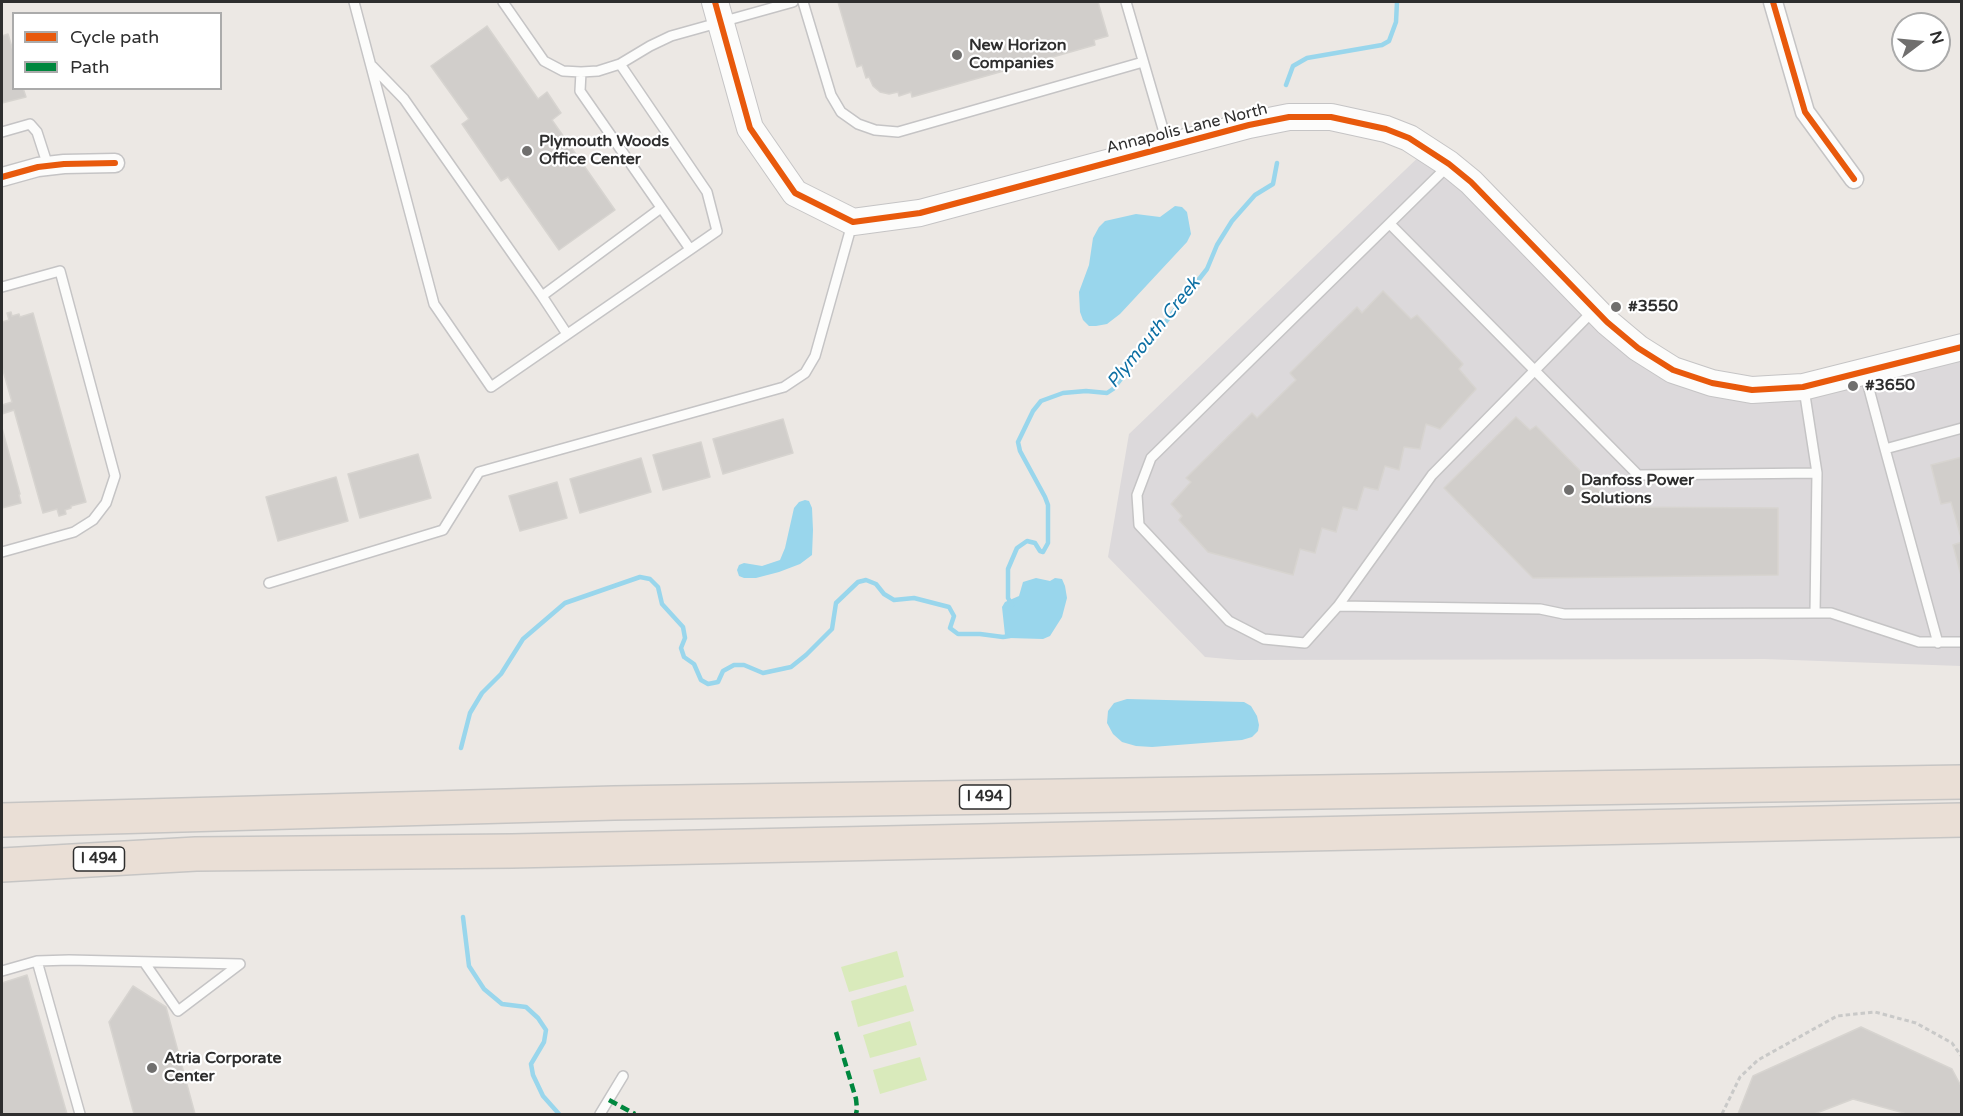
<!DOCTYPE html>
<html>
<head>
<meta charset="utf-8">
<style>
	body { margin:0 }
	#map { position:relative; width:1963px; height:1116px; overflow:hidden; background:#ece8e4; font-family:"Varela Round",sans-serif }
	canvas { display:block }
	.frame { position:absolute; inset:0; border:3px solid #2e2e2e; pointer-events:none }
	.legend { position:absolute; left:12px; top:12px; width:210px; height:78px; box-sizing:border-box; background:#fff; border:2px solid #ababab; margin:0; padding:8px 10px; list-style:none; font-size:18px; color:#2e2e2e }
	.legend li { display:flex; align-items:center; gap:12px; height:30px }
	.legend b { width:30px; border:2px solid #ababab }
	.north { position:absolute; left:1891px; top:12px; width:60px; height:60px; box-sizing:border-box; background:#fff; border:2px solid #ababab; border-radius:50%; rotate:74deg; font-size:16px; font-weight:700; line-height:24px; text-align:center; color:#2e2e2e }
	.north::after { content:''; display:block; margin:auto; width:21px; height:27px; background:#706f6e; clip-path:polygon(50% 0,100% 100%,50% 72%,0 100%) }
</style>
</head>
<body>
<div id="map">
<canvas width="1963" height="1116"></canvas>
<div class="frame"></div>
<ul class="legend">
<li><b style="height:8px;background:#e8590c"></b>Cycle path</li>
<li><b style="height:8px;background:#00873e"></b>Path</li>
</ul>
<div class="north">N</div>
</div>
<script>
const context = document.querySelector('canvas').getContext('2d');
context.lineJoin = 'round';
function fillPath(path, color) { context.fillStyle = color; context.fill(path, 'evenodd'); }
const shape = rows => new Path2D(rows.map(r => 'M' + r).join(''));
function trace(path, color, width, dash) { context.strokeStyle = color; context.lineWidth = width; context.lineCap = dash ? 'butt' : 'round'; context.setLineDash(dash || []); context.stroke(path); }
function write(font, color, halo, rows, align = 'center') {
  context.font = font + ' "Varela Round",sans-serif'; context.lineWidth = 4.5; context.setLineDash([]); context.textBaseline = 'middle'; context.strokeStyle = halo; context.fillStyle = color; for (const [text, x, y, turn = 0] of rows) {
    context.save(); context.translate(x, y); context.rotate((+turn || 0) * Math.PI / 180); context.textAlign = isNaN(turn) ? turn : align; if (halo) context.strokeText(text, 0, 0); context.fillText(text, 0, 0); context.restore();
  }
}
const industrial = shape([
	[1427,149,1673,370,1752,390,1961,347,1961,666,1764,659,1238,660,1205,657,1108,557,1129,434]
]);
const pitch = shape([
	[897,951,904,977,849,992,841,967],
	[906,985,914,1011,858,1027,851,1001],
	[910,1021,917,1045,870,1058,863,1035],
	[920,1057,927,1080,880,1094,873,1070]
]);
const water = shape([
	[1175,206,1182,207,1187,212,1191,234,1187,242,1120,314,1107,324,1096,326,1089,326,1083,320,1080,312,1079,292,1089,265,1093,238,1099,227,1105,221,1136,214,1160,217],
	[805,500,809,501,812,508,813,530,812,555,800,564,779,572,756,578,744,578,739,576,737,570,739,565,744,563,762,566,780,560,785,548,794,508,799,502],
	[1036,578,1050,581,1055,578,1062,579,1065,586,1067,598,1062,617,1050,636,1043,639,1009,638,1005,635,1002,607,1005,602,1019,596,1023,582],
	[1127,699,1244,702,1251,706,1257,716,1259,725,1258,731,1252,737,1242,740,1152,747,1136,746,1122,742,1113,734,1107,723,1108,711,1114,703]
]);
const stream = shape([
	[1286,85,1293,66,1307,58,1382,45,1389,41,1396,22,1397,2],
	[1012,605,1008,598,1008,569,1017,548,1027,541,1035,543,1040,551,1043,552,1048,543,1048,505,1045,497,1020,451,1018,442,1033,411,1041,401,1063,393,1086,391,1107,393,1113,389,1207,269,1217,245,1232,221,1255,195,1273,184,1277,163],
	[461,748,470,713,482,693,501,674,523,639,565,603,640,577,650,579,658,587,662,604,683,627,685,638,681,648,684,657,694,664,701,680,708,684,718,682,723,671,734,665,744,665,763,673,791,667,806,655,832,629,836,603,858,582,866,580,876,584,884,594,894,600,914,598,949,607,954,616,950,628,958,634,980,634,1003,637,1010,636],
	[463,917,469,966,484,989,502,1004,526,1007,538,1018,546,1030,544,1042,531,1064,533,1075,543,1096,559,1114]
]);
const building = shape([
	[838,2,1098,2,1108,36,1094,40,1095,45,912,97,911,92,899,96,898,92,889,94,880,92,873,86,869,77,866,78,862,65,857,67,838,2],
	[487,26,538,99,547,92,561,113,552,120,615,210,559,250,508,177,501,181,462,124,469,119,431,66,487,26],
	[8,34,14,54,14,88,23,88,26,97,2,103,2,36,8,34],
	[1383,291,1411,319,1417,315,1463,364,1459,369,1476,389,1440,429,1426,424,1420,449,1404,447,1399,470,1385,466,1378,490,1364,487,1357,510,1343,507,1336,532,1322,528,1315,553,1300,549,1293,575,1208,552,1179,520,1182,516,1171,504,1191,482,1186,478,1252,413,1257,418,1296,380,1290,373,1357,307,1362,313,1383,291],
	[11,312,12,316,19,314,20,317,33,313,86,502,71,506,71,508,65,510,66,514,59,516,57,509,43,513,14,410,2,414,2,405,12,402,2,367,2,322,9,320,7,313,11,312],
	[1516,417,1530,430,1536,426,1602,493,1597,498,1604,507,1778,508,1778,575,1533,578,1444,488,1516,417],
	[783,419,793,453,723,474,713,439,783,419],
	[2,428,20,494,19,495,21,503,2,508,2,428],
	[701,442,710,477,663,490,653,455,701,442],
	[418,454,431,498,360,518,348,474,418,454],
	[1962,457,1962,541,1951,502,1941,504,1931,465,1962,457],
	[641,458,651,492,580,513,570,479,641,458],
	[336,477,348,521,278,541,266,497,336,477],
	[557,482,567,518,520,531,509,496,557,482],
	[1962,542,1962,579,1953,545,1962,542],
	[27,975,67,1114,2,1114,2,983,27,975],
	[133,986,166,1007,195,1114,134,1114,109,1022,133,986],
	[1861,1027,1952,1069,1962,1088,1962,1114,1905,1114,1904,1113,1853,1099,1814,1114,1738,1114,1753,1076,1861,1027]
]);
const path = shape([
	[1722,1114,1740,1077,1758,1060,1837,1016,1875,1012,1916,1023,1952,1043,1962,1057]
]);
const lane = shape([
	[354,2,434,304,491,387,717,231,707,192,620,64,650,46,671,36,793,2],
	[503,2,544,61,563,71,581,72,598,71,620,64],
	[803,2,831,95,841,112,858,124,875,130,898,132,1143,62],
	[1126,2,1168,146],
	[372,66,404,99,542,296],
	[581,72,580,91,690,249],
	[2,132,30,124,37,132,48,166],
	[1448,166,1151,458,1137,495,1139,525,1229,621,1264,639,1305,643,1338,606,1540,609,1564,614,1815,613],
	[1390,224,1638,475,1817,473],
	[2,287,60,271,115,476,106,503,93,520,74,532,2,552],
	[567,334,542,296,661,208],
	[1865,374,1885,449],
	[1804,389,1817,473,1815,613,1831,613,1919,642,1962,642],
	[269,583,443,530,479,472,784,387,805,373,815,356,852,224],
	[1338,606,1432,475,1593,311],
	[1938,643,1885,449,1962,428],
	[37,961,80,1114],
	[2,971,37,961,69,960,240,964,178,1011,144,962],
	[600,1114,623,1076]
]);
const street = shape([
	[1773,2,1805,112,1854,179],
	[2,177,38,167,64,164,115,163]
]);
const secondary = shape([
	[715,2,750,128,795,193,853,222,920,213,1249,125,1289,117,1331,117,1386,129,1409,138,1449,164,1471,182,1607,322,1638,348,1673,370,1712,383,1752,390,1803,387,1962,347]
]);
const highway = shape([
	[2,820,614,803,1962,782],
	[2,865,196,854,512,851,1962,820]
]);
const quiet = shape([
	[836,1032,856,1099,857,1109,856,1114],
	[609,1100,635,1114]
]);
const cycleway = shape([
	[715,2,750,128,795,193,853,222,920,213,1249,125,1289,117,1331,117,1386,129,1409,138,1449,164,1471,182,1607,322,1638,348,1673,370,1712,383,1752,390,1803,387,1962,347],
	[1773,2,1805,112,1854,179],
	[2,177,38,167,64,164,115,163]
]);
const markers = [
	[957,55,6,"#706f6e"],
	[527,151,6,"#706f6e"],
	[1616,307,6,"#706f6e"],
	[1853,386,6,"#706f6e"],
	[1569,490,6,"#706f6e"],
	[152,1068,6,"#706f6e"]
];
const shields = [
	[985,797,51],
	[99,859,51]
];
const shieldNames = [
	["I 494",985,797],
	["I 494",99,859]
];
const poiNames = [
	["New Horizon",969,46],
	["Companies",969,64],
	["Plymouth Woods",539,142],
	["Office Center",539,160],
	["#3550",1628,307],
	["#3650",1865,386],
	["Danfoss Power",1581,481],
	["Solutions",1581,499],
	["Atria Corporate",164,1059],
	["Center",164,1077]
];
const streetNames = [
	["Annapolis Lane North",1187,129,-14]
];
const waterNames = [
	["Plymouth Creek",1154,333,-51]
];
fillPath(industrial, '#dcd9db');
fillPath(pitch, '#d9eabb');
fillPath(water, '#99d6ec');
trace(stream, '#99d6ec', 4.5);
fillPath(building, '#d1cecb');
trace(building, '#d7d4d0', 1.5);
trace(lane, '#c5c4c5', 12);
trace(street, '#c5c4c5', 21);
trace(secondary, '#c5c4c5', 28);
trace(highway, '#c6c5c4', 36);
trace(path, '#c9c9c8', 3, [4.5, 3]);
trace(lane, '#fcfcfb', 9);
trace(street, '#fcfcfb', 18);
trace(secondary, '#fcfcfb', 26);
trace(highway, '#eadfd6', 33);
trace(quiet, '#00873e', 4.5, [9, 4.5]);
trace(cycleway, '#e8590c', 6);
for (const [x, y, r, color] of markers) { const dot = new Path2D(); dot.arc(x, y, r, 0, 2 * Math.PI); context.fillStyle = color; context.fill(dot); trace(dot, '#fff', 2); }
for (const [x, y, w] of shields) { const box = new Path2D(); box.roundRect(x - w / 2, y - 12, w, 24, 4.5); context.fillStyle = '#fff'; context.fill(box); trace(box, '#2e2e2e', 1.5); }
write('bold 15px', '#2e2e2e', null, shieldNames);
write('bold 16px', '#2e2e2e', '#fff', poiNames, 'left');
write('16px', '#2e2e2e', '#fff', streetNames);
write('italic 18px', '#0d6fa3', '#fff', waterNames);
</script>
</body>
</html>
